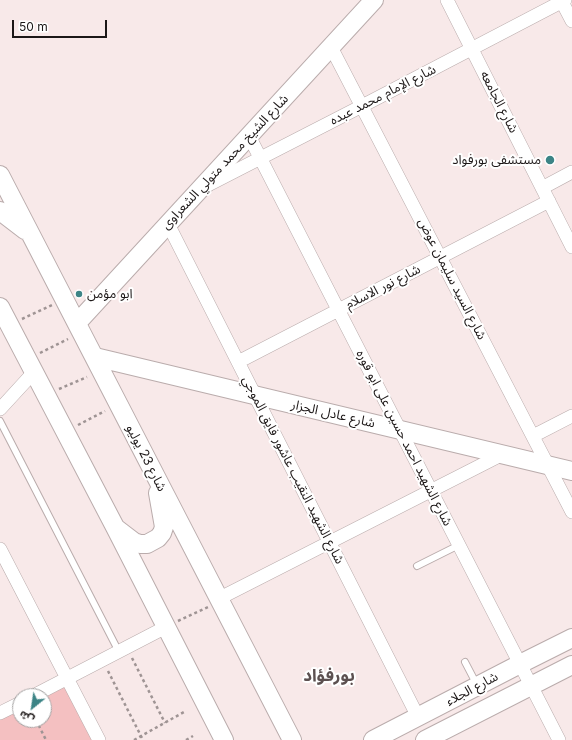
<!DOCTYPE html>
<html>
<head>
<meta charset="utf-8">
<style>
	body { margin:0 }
	#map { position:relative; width:572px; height:740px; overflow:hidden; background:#f8e9e9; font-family:Inter,"Noto Sans Arabic",sans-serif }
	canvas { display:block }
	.north { position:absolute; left:12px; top:688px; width:40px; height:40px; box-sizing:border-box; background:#fff; border:1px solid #a4a2a2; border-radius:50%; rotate:210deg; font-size:11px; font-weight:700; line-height:16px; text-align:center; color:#1c1717 }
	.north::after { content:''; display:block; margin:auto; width:14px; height:18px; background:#3c8486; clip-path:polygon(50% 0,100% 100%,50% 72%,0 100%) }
	.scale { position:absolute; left:12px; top:20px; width:95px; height:18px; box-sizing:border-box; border:2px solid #1c1717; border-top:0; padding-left:5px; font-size:12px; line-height:14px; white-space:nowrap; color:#1c1717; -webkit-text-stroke:3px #fff; paint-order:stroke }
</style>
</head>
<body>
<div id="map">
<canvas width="572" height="740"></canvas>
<div class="north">ش</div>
<div class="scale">50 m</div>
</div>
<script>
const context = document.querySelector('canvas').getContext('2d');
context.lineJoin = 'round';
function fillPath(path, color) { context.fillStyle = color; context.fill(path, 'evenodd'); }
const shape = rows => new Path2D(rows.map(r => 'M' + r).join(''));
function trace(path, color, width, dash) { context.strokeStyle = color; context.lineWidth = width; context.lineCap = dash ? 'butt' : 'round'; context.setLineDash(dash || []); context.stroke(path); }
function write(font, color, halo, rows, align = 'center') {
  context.font = font + ' Inter,"Noto Sans Arabic",sans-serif'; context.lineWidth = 4; context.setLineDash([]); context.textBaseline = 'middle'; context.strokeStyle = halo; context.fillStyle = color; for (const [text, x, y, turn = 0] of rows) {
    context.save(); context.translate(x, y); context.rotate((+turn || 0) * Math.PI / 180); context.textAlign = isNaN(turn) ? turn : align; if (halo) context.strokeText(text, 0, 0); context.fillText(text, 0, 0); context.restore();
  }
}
const green = shape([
	[67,679,99,740,0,740,0,713,20,703,20,720,44,720,44,696]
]);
const path = shape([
	[22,319,52,305],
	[40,353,68,339],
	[59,389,87,377],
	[78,425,105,411],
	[178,621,208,607],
	[132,658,165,723],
	[108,671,143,740],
	[36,720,46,740],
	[134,740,184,712],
	[186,740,193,736]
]);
const lane = shape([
	[0,421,119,652],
	[417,566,459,545],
	[465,662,477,685]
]);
const street = shape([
	[447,0,572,247],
	[561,0,572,21],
	[331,47,572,512],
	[249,136,559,740],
	[208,185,362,106,565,0],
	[542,188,572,172],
	[168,224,418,717],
	[238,362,549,201],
	[0,409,34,372],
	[533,436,572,416],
	[0,549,99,740],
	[220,598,503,454],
	[33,696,166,627],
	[0,713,20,703]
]);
const secondary = shape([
	[0,175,292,740],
	[0,211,25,230],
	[0,307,115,527,224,740],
	[77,323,374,0],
	[95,357,572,471],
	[117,529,134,542,140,544,147,544,158,538,162,533,164,527,158,493],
	[373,740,520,664,572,638],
	[425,740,572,665]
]);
const markers = [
	[550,160,5,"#3c8486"],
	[79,294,4,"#3c8486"]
];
const streetNames = [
	["شارع الإمام محمد عبده",383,95,-27],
	["شارع الجامعه",499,102,63],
	["شارع الشيخ محمد متولي الشعراوى",225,162,-47],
	["شارع السيد سليمان عوض",452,279,63],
	["شارع نور الاسلام",383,287,-27],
	["شارع عادل الجزار",333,414,13],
	["شارع الشهيد احمد حسين على ابو قوره",404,438,63],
	["شارع 23 يوليو",146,458,63],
	["شارع الشهيد النقيب عاشور فايق الموجي",293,470,63],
	["شارع الجلاء",472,689,-28]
];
const poiNames = [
	["مستشفى بورفواد",541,160],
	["ابو مؤمن",87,294,"left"]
];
const districtNames = [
	["بورفؤاد",329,676]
];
fillPath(green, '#f4c0c1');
trace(lane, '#baacac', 8);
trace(street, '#baacac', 14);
trace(secondary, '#baacac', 20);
trace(path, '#9f9494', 2.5, [3, 3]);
trace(lane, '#fff', 6);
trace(street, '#fff', 13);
trace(secondary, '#fff', 18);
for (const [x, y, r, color] of markers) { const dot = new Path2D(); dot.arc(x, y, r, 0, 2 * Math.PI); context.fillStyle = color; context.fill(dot); trace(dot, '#fff', 1.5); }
write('13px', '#1c1717', '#fff', streetNames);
write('13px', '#1c1717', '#fff', poiNames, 'right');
write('bold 17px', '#5c5050', '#fff', districtNames);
</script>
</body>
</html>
